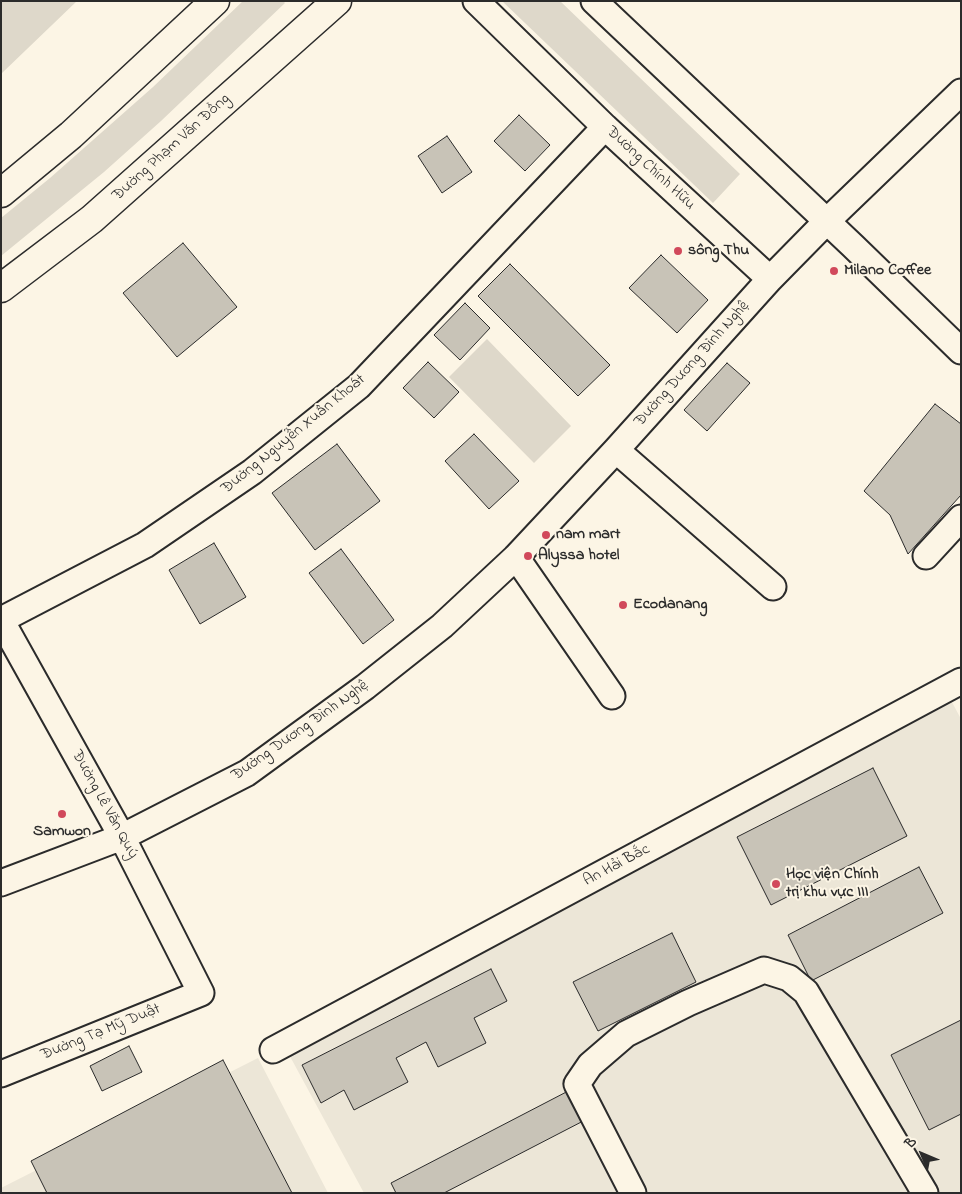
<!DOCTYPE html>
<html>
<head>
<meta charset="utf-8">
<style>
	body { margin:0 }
	#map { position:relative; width:962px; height:1194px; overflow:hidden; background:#fcf5e5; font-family:"Indie Flower",sans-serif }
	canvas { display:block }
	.frame { position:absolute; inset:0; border:2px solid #2b2b2b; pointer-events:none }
	.north { position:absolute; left:897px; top:1129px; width:50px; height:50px; -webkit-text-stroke:4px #fcf5e5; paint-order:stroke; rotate:315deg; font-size:14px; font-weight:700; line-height:20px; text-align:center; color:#2b2b2b }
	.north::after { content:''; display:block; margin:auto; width:18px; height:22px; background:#2b2b2b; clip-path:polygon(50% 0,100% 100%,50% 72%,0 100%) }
</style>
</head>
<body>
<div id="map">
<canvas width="962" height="1194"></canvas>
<div class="frame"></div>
<div class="north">B</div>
</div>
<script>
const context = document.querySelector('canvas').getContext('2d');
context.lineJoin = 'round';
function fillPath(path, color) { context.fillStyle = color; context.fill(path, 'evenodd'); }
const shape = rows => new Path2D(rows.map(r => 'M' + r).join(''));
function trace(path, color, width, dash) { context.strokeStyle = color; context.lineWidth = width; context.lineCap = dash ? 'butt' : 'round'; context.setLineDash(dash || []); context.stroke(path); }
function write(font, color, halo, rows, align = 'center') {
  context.font = font + ' "Indie Flower",sans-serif'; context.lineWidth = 4; context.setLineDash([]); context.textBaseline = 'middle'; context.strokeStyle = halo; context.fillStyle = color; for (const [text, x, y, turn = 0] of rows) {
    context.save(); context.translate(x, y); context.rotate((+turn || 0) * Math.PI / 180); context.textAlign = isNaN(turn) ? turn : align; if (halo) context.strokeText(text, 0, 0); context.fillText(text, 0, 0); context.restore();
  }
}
const built = shape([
	[946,691,961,719,961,1193,364,1193,286,1049],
	[258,1058,328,1193,1,1193,1,1188]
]);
const green = shape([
	[1,1,77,1,1,74],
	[243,1,283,1,285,3,161,121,104,172,1,256,1,218,50,178,153,87],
	[502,1,560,1,740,174,713,203],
	[487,339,571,426,534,463,449,377]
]);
const building = shape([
	[519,115,550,145,525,171,494,141,519,115],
	[447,136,472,172,442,193,418,156,447,136],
	[183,243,237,307,177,357,123,293,183,243],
	[661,255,708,300,677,333,629,288,661,255],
	[510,264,610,365,578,396,478,296,510,264],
	[465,303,490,328,460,360,434,335,465,303],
	[428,362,459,392,434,418,403,388,428,362],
	[727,363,750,383,707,431,684,410,727,363],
	[935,404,961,424,961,495,908,554,890,515,864,491,935,404],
	[474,434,519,481,489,509,445,461,474,434],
	[337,444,380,501,315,550,272,493,337,444],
	[214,543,246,597,200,624,169,570,214,543],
	[341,549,394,620,363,644,309,573,341,549],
	[873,768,907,836,771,905,737,837,873,768],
	[919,867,943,913,811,981,788,935,919,867],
	[672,933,696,982,598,1031,573,982,672,933],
	[491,969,507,1001,474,1018,486,1043,438,1067,426,1042,396,1058,408,1082,354,1110,344,1090,321,1103,302,1065,491,969],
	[961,1020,961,1114,929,1130,891,1055,961,1020],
	[129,1046,142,1072,102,1091,90,1066,129,1046],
	[223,1060,292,1193,47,1193,31,1161,223,1060],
	[574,1088,589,1118,444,1193,396,1193,391,1183,574,1088]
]);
const minor = shape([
	[476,1,605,127,770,279],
	[594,1,853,246,961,351],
	[616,450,773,587],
	[926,556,961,518],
	[516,557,612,696],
	[1,883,122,837,247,773,365,687,442,626,516,557,616,450,770,279,826,222,961,92],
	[273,1050,961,681],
	[1,1074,201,993,122,837,1,620,145,545,252,472,359,386,605,127],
	[633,1193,577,1084,590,1065,626,1034,688,1003,764,970,789,978,806,992,925,1193]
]);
const major = shape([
	[1,193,71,135,215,1],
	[1,288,92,219,337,1]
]);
const markers = [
	[678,251,5,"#d1495b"],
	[834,271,5,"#d1495b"],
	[546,535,5,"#d1495b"],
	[528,556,5,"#d1495b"],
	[623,605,5,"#d1495b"],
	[62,814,5,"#d1495b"],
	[776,884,5,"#d1495b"]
];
const streetNames = [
	["Đường Phạm Văn Đồng",172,148,-42],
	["Đường Chính Hữu",650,169,43],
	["Đường Dương Đình Nghệ",693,364,-48],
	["Đường Nguyễn Xuân Khoát",294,435,-39],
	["Đường Dương Đình Nghệ",301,731,-35],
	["Đường Lê Văn Quý",104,805,61],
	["An Hải Bắc",617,866,-28],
	["Đường Tạ Mỹ Duật",101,1033,-22]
];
const poiNames = [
	["sông Thu",688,251],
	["Milano Coffee",844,271],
	["nam mart",556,535],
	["Alyssa hotel",538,556],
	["Ecodanang",633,605],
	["Samwon",62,832,"center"],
	["Học viện Chính",786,875],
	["trị khu vực III",786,893]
];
fillPath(built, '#ece6d7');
fillPath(green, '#ded8ca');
fillPath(building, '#c8c3b7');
trace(building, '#2b2b2b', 1);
trace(minor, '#2b2b2b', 29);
trace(major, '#2b2b2b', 31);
trace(minor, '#fcf5e5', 25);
trace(major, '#fcf5e5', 28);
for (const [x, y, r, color] of markers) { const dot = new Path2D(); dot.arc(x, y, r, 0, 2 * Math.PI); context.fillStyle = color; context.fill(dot); trace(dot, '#fcf5e5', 2); }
write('16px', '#2b2b2b', '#fcf5e5', streetNames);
write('bold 16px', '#2b2b2b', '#fcf5e5', poiNames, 'left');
</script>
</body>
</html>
